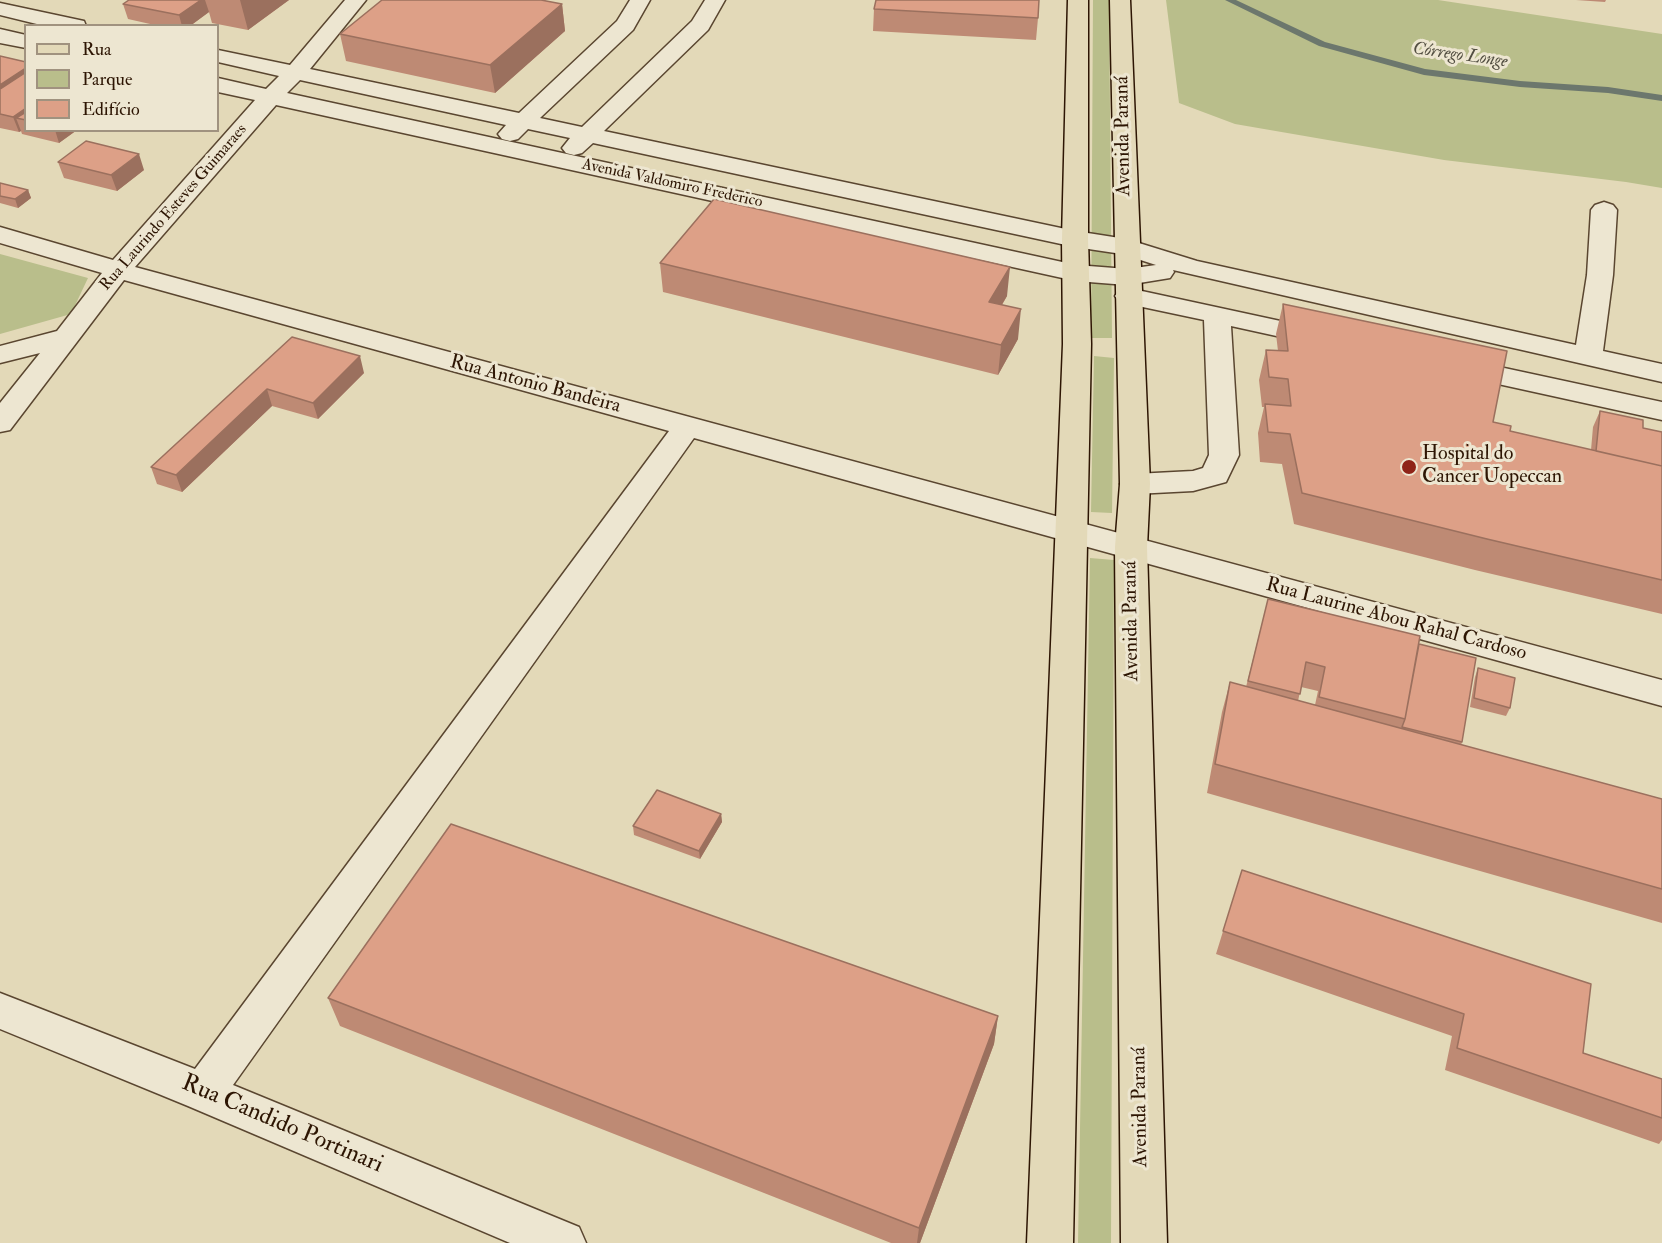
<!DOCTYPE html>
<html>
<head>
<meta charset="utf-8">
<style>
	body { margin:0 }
	#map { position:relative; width:1662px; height:1243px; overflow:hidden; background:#e3d9b8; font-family:"IM FELL Double Pica",serif }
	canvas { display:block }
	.legend { position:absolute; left:24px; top:24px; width:195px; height:108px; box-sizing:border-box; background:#ede6d1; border:2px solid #a0927f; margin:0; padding:8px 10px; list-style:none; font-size:18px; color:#2d1503 }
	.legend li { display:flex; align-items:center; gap:12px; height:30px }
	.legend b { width:30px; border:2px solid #a0927f }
</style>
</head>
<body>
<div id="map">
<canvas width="1662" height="1243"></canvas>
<ul class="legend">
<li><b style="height:8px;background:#e3d9b8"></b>Rua</li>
<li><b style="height:16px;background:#b9be8b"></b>Parque</li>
<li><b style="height:16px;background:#dda087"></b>Edifício</li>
</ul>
</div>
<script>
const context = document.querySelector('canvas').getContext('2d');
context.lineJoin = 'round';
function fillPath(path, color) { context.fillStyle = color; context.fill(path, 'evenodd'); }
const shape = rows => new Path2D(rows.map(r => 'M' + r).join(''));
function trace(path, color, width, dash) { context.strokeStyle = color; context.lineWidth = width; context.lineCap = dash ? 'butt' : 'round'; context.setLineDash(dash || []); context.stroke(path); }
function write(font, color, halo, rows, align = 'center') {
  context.font = font + ' "IM FELL Double Pica",serif'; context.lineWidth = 6; context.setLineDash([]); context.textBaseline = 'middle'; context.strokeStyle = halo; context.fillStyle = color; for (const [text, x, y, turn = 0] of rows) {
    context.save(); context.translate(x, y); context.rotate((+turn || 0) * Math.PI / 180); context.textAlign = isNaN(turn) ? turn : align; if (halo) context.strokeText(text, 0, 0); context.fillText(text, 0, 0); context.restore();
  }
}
const green = shape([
	[1093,0,1109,0,1112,338,1091,338],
	[1166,0,1438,0,1662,34,1662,188,1626,182,1444,160,1235,124,1179,103],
	[0,254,88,278,71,314,0,334],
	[1094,356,1114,358,1112,513,1091,512],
	[1090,558,1114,560,1111,1243,1078,1243]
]);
const stream = shape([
	[1225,0,1236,0,1325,42,1425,69,1520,81,1608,87,1662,95,1662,101,1608,93,1520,87,1424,75,1319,46,1225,0]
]);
const minor = shape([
	[345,0,366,0,310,69,519,113,617,21,630,0,650,0,633,30,540,118,582,127,692,21,705,0,725,0,708,30,604,131,1075,231,1126,239,1197,261,1576,345,1587,275,1591,210,1595,205,1604,202,1613,205,1617,210,1613,275,1603,351,1662,364,1662,382,1173,270,1174,272,1170,278,1127,285,1076,281,276,105,135,267,1662,680,1662,706,694,438,233,1085,579,1227,586,1243,510,1243,188,1106,0,1029,0,993,195,1069,669,431,124,280,10,430,0,432,0,403,40,353,0,363,0,346,57,331,102,273,0,243,0,227,113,260,255,100,218,92,218,78,266,89,279,76,218,62,218,50,290,65,345,0],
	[300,80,506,125,498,134,502,139,510,141,518,139,528,129,570,138,562,148,566,153,574,155,582,153,593,143,1075,247,1122,254,1156,265,1127,269,1076,265,287,93,300,80],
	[0,3,84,21,86,26,45,26,0,15,0,3],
	[0,29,26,35,26,48,0,43,0,29],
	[1128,288,1322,330,1332,332,1336,338,1332,344,1322,346,1231,326,1239,455,1226,482,1193,491,1135,494,1124,491,1120,484,1124,477,1135,474,1193,471,1203,468,1209,455,1204,320,1119,302,1115,296,1119,290,1128,288],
	[1458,358,1662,402,1662,420,1448,373,1444,367,1448,361,1458,358]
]);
const major = shape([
	[1068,0,1088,0,1088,239,1091,344,1073,1243,1027,1243,1063,344,1062,239,1068,0],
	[1110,0,1130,0,1150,484,1147,547,1167,1243,1121,1243,1115,547,1120,484,1110,0]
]);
const wall = shape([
	[129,0,289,0,248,30,212,23,209,12,190,26,159,26,128,19,123,4],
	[1576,0,1606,0,1605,2],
	[562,4,565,31,495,93,346,61,340,34],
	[874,9,1038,18,1036,40,873,31],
	[0,56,26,62,26,130,77,130,59,143,22,134,21,131,19,132,0,128],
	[58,162,144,170,117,191,64,178],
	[0,183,28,190,31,198,18,208,0,203],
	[660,263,1007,296,1002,305,1018,339,998,375,663,292],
	[1283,304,1510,431,1591,450,1593,427,1600,411,1643,428,1662,432,1662,614,1475,570,1294,524,1282,464,1260,462,1258,433,1264,407,1262,407,1259,380,1266,350,1278,351,1276,334],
	[292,337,364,373,318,419,272,406,182,492,157,484,151,467],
	[1268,599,1419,644,1462,742,1461,745,1662,799,1662,923,1207,793,1222,712,1230,682,1246,687],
	[1301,687,1318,691,1315,705,1298,701],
	[1478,668,1510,708,1506,716,1470,707,1475,677],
	[721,814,722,822,700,859,634,835,633,826],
	[1242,870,1583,1053,1662,1079,1662,1140,1659,1144,1445,1070,1452,1036,1216,954],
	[328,998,998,1016,994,1044,920,1243,891,1243,340,1026]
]);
const shadedWall = shape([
	[201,0,205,0,209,12,190,26,182,26,179,15],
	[240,0,289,0,248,30],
	[562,4,565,31,495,93,490,65],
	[26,68,26,87,0,104,0,85],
	[26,108,26,120,16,118,21,131,19,132,13,117],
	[55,130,77,130,59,143],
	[139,154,144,170,117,191,111,175],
	[28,190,31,198,18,208,15,199],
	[1010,267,1007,296,986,331,989,302],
	[1021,309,1018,339,998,375,1001,345],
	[360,356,364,373,318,419,313,403],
	[267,389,272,406,182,492,176,475],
	[721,814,722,822,700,859,699,851],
	[998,1016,994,1044,920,1243,917,1243,919,1228]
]);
const building = shape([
	[129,0,201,0,179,15,123,4,129,0],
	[382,0,541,0,562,4,490,65,340,34,382,0],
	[876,0,1039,0,1038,18,874,9,876,0],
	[0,56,26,62,26,68,0,85,0,56],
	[26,72,26,108,13,117,0,114,0,89,26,72],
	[26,112,26,120,16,118,26,112],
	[86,141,139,154,111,175,58,162,86,141],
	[0,183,28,190,15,199,0,196,0,183],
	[714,199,1010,267,989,302,1021,309,1001,345,660,263,714,199],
	[1283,304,1507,351,1493,422,1511,426,1510,431,1662,466,1662,580,1487,539,1302,493,1290,434,1268,432,1265,404,1291,406,1288,379,1269,377,1266,350,1288,351,1283,304],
	[292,337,360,356,313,403,267,389,176,475,151,467,292,337],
	[1600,411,1643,420,1643,428,1662,432,1662,466,1596,451,1600,411],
	[1268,599,1420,636,1405,719,1319,697,1325,667,1306,662,1300,694,1248,681,1268,599],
	[1419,644,1476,658,1462,742,1402,727,1405,719,1419,644],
	[1478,668,1515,678,1510,708,1474,698,1478,668],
	[1230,682,1662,799,1662,889,1215,764,1230,682],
	[657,790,721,814,699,851,633,826,657,790],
	[451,824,998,1016,919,1228,328,998,451,824],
	[1242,870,1591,984,1583,1053,1662,1079,1662,1118,1457,1048,1464,1014,1223,931,1242,870]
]);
const markers = [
	[1409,467,8,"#8f2418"]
];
const farStreetnames = [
	["Avenida Valdomiro Frederico",672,184,12],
	["Rua Laurindo Esteves Guimaraes",174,208,-49]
];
const farWaternames = [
	["Córrego Longe",1460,56,8]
];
const streetNames = [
	["Avenida Paraná",1124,136,-91],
	["Rua Antonio Bandeira",535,385,15],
	["Rua Laurine Abou Rahal Cardoso",1396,620,15],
	["Avenida Paraná",1132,621,-91],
	["Avenida Paraná",1141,1107,-91]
];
const poiNames = [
	["Hospital do",1422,455],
	["Cancer Uopeccan",1422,478]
];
const nearStreetnames = [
	["Rua Candido Portinari",282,1125,23]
];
fillPath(green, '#b9be8b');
fillPath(stream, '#6c776d');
trace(minor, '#5a4630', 3);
trace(major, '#2d1503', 3);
fillPath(minor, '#ede6d1');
fillPath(major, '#e3d9b8');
fillPath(wall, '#be8a74');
fillPath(shadedWall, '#9b705e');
fillPath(building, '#dda087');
trace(building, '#9b705e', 1.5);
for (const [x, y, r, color] of markers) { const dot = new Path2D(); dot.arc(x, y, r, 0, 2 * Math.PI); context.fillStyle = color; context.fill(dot); trace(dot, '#ede6d1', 2); }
write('16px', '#2d1503', '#ede6d1', farStreetnames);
write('italic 18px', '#524e41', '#ede6d1', farWaternames);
write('20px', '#2d1503', '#ede6d1', streetNames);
write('20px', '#2d1503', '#ede6d1', poiNames, 'left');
write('24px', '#2d1503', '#ede6d1', nearStreetnames);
</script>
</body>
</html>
